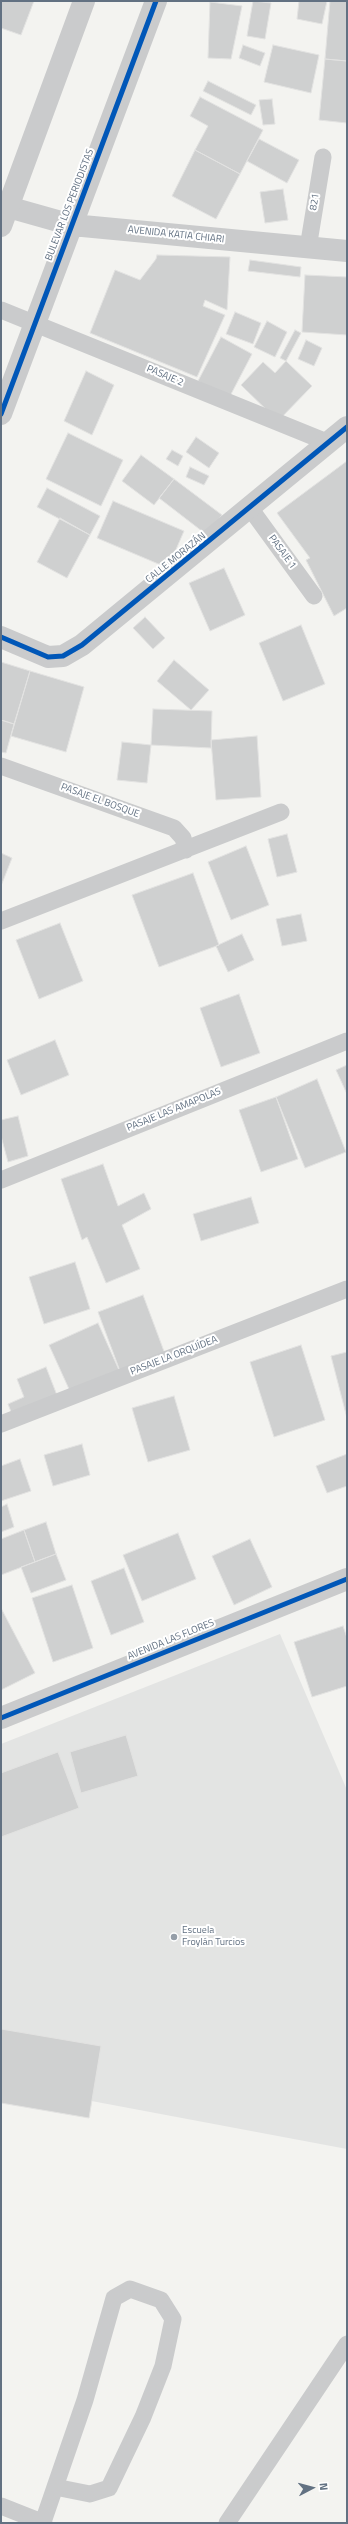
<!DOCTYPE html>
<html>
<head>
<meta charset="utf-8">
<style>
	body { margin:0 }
	#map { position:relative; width:348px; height:2524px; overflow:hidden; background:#f3f3f0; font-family:"Titillium Web",sans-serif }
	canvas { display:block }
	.frame { position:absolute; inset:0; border:2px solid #627182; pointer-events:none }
	.north { position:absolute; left:292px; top:2468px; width:40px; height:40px; -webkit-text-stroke:3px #fff; paint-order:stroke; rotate:84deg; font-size:11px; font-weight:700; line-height:16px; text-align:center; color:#627182 }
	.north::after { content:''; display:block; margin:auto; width:14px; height:18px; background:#627182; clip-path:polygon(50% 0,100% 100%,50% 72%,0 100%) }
</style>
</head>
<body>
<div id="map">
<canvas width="348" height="2524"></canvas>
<div class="frame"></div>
<div class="north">N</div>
</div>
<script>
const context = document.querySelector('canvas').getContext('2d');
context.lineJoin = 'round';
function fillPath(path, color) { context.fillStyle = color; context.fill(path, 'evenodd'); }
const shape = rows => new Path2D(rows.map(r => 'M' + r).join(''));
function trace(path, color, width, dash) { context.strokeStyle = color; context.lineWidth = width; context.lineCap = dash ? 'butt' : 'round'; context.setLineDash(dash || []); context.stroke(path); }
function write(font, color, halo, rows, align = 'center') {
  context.font = font + ' "Titillium Web",sans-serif'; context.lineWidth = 4; context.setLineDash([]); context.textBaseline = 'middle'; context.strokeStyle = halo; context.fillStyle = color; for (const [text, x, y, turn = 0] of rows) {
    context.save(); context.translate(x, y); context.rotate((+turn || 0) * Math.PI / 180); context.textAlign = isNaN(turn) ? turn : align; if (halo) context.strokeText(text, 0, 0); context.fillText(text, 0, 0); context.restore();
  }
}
const built = shape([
	[280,1634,347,1790,347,2149,1,2084,1,1744]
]);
const building = shape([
	[1,1,34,1,21,35,1,28,1,1],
	[253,1,271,3,265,39,247,36,253,1],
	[299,1,327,1,322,24,297,19,299,1],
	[330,1,347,1,347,61,325,59,330,1],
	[210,2,242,6,231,59,208,58,210,2],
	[243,45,265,53,260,66,239,58,243,45],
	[273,45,319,55,311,93,264,82,273,45],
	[325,59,347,61,347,123,319,120,325,59],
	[208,81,256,105,251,115,203,91,208,81],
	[200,97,263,130,240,174,195,150,208,126,190,116,200,97],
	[272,99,275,124,263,125,259,100,272,99],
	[259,139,299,160,287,183,247,161,259,139],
	[195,150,240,174,216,219,172,196,195,150],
	[283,189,288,220,265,223,260,192,283,189],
	[157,255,230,257,227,310,205,300,203,306,225,315,197,377,90,333,115,270,140,280,156,259,157,255],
	[250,260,301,267,300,277,248,271,250,260],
	[305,275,347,277,347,335,302,332,305,275],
	[235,312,261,323,253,344,226,334,235,312],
	[267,321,287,332,275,357,254,347,267,321],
	[295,330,301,333,286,361,280,358,295,330],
	[221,337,252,354,229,398,198,381,221,337],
	[306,340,322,348,314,366,298,359,306,340],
	[286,361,312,386,278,421,241,385,263,362,275,373,286,361],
	[86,371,114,385,92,435,64,421,86,371],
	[68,433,123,460,101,506,46,479,68,433],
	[196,437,219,453,209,468,186,452,196,437],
	[172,450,183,456,178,466,166,459,172,450],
	[141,455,174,479,154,505,122,481,141,455],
	[347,461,347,608,334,616,306,560,310,558,277,513,347,461],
	[190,467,209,476,204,485,186,477,190,467],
	[174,479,222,515,207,535,159,498,174,479],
	[47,488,100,516,90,535,37,507,47,488],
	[113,501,184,531,168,568,97,538,113,501],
	[60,518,90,535,67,578,37,562,60,518],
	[224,568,245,615,210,631,189,583,224,568],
	[145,617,165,638,153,649,133,628,145,617],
	[301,625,325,684,283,701,259,643,301,625],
	[174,660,209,690,191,710,157,681,174,660],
	[1,662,30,671,14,724,1,720,1,662],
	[30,671,84,687,66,752,11,736,30,671],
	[153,709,212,711,211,748,151,745,153,709],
	[1,720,14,724,6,753,1,752,1,720],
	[257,736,261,797,216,800,211,740,257,736],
	[122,742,151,745,147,783,117,780,122,742],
	[287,834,297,872,277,877,268,839,287,834],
	[246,846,269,905,231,920,208,862,246,846],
	[1,853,12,858,1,886,1,853],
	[193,873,219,945,159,967,132,895,193,873],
	[301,914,307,941,282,946,276,919,301,914],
	[60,923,83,981,39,999,16,940,60,923],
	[242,934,254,960,228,972,216,946,242,934],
	[239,994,260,1053,221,1067,200,1008,239,994],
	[55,1040,69,1075,21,1095,7,1060,55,1040],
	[347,1065,347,1094,336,1070,347,1065],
	[317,1079,346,1152,305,1168,276,1097,317,1079],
	[276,1097,298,1159,261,1172,239,1110,276,1097],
	[18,1116,28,1156,8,1162,1,1136,1,1120,18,1116],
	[103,1164,118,1206,144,1193,151,1209,122,1225,140,1269,106,1283,87,1237,82,1240,61,1179,103,1164],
	[251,1197,259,1223,201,1241,193,1214,251,1197],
	[75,1262,90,1309,44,1324,29,1277,75,1262],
	[143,1295,168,1362,123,1379,98,1312,143,1295],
	[98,1323,123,1379,74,1400,49,1345,98,1323],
	[301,1345,325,1420,274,1437,250,1362,301,1345],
	[347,1352,347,1418,331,1356,347,1352],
	[46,1367,60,1403,15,1422,8,1404,24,1397,17,1379,46,1367],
	[174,1396,190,1450,148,1462,132,1408,174,1396],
	[82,1444,90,1475,53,1486,44,1455,82,1444],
	[347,1454,347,1486,327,1493,316,1466,347,1454],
	[20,1459,31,1491,1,1501,1,1466,20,1459],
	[7,1504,14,1527,1,1532,1,1507,7,1504],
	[46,1522,56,1554,35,1562,24,1530,46,1522],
	[24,1530,35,1562,1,1575,1,1539,24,1530],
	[178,1533,196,1579,142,1601,123,1555,178,1533],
	[250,1539,272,1587,234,1605,212,1556,250,1539],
	[56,1554,66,1580,31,1593,21,1567,56,1554],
	[124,1568,144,1622,111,1635,91,1581,124,1568],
	[72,1585,93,1648,53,1662,32,1598,72,1585],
	[1,1608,35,1673,1,1690,1,1608],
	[343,1626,347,1638,347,1686,312,1697,294,1642,343,1626],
	[126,1735,138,1776,81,1793,70,1752,126,1735],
	[58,1752,79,1808,1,1837,1,1773,58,1752],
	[1,2029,101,2046,89,2118,1,2103,1,2029]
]);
const service = shape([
	[308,248,323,157],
	[1,310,329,443],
	[250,508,314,596],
	[1,766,174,828,183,838,186,850],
	[1,921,281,812],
	[1,1180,347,1041],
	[1,1424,347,1289],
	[1,2506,44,2523],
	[43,2522,55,2487,85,2400,114,2298,130,2289,161,2300,173,2319,163,2366,143,2417,109,2488,90,2494,55,2487],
	[227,2523,347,2344]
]);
const minor = shape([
	[8,207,72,225,347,251],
	[1,414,156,1],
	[1,637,48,657,63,656,82,645,347,427],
	[1,1718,347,1579]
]);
const tertiary = shape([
	[1,226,84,1]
]);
const cycleway = shape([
	[1,414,156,1],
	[1,637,48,657,63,656,82,645,347,427],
	[1,1718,347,1579]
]);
const markers = [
	[174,1937,4,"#959ea8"]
];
const streetNames = [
	["821",315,202,-81],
	["BULEVAR LOS PERIODISTAS",70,205,-69],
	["AVENIDA KATIA CHIARI",176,235,6],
	["PASAJE 2",165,376,23],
	["PASAJE 1",282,552,54],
	["CALLE MORAZÁN",176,558,-39],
	["PASAJE EL BOSQUE",100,801,20],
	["PASAJE LAS AMAPOLAS",174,1110,-22],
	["PASAJE LA ORQUÍDEA",174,1356,-21],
	["AVENIDA LAS FLORES",171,1640,-22]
];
const poiNames = [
	["Escuela",182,1931],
	["Froylán Turcios",182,1943]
];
fillPath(built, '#e3e4e3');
fillPath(building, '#cfd0d0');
trace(building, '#e2e2e1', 1);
trace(service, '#cacbcc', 17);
trace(minor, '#cacbcc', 22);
trace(tertiary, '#cacbcc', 22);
trace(cycleway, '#0057b8', 5);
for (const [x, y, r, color] of markers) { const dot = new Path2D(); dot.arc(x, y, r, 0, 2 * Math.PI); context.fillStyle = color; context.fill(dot); trace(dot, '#fff', 1.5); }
write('10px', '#627182', '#fff', streetNames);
write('10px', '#627182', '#fff', poiNames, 'left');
</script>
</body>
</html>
